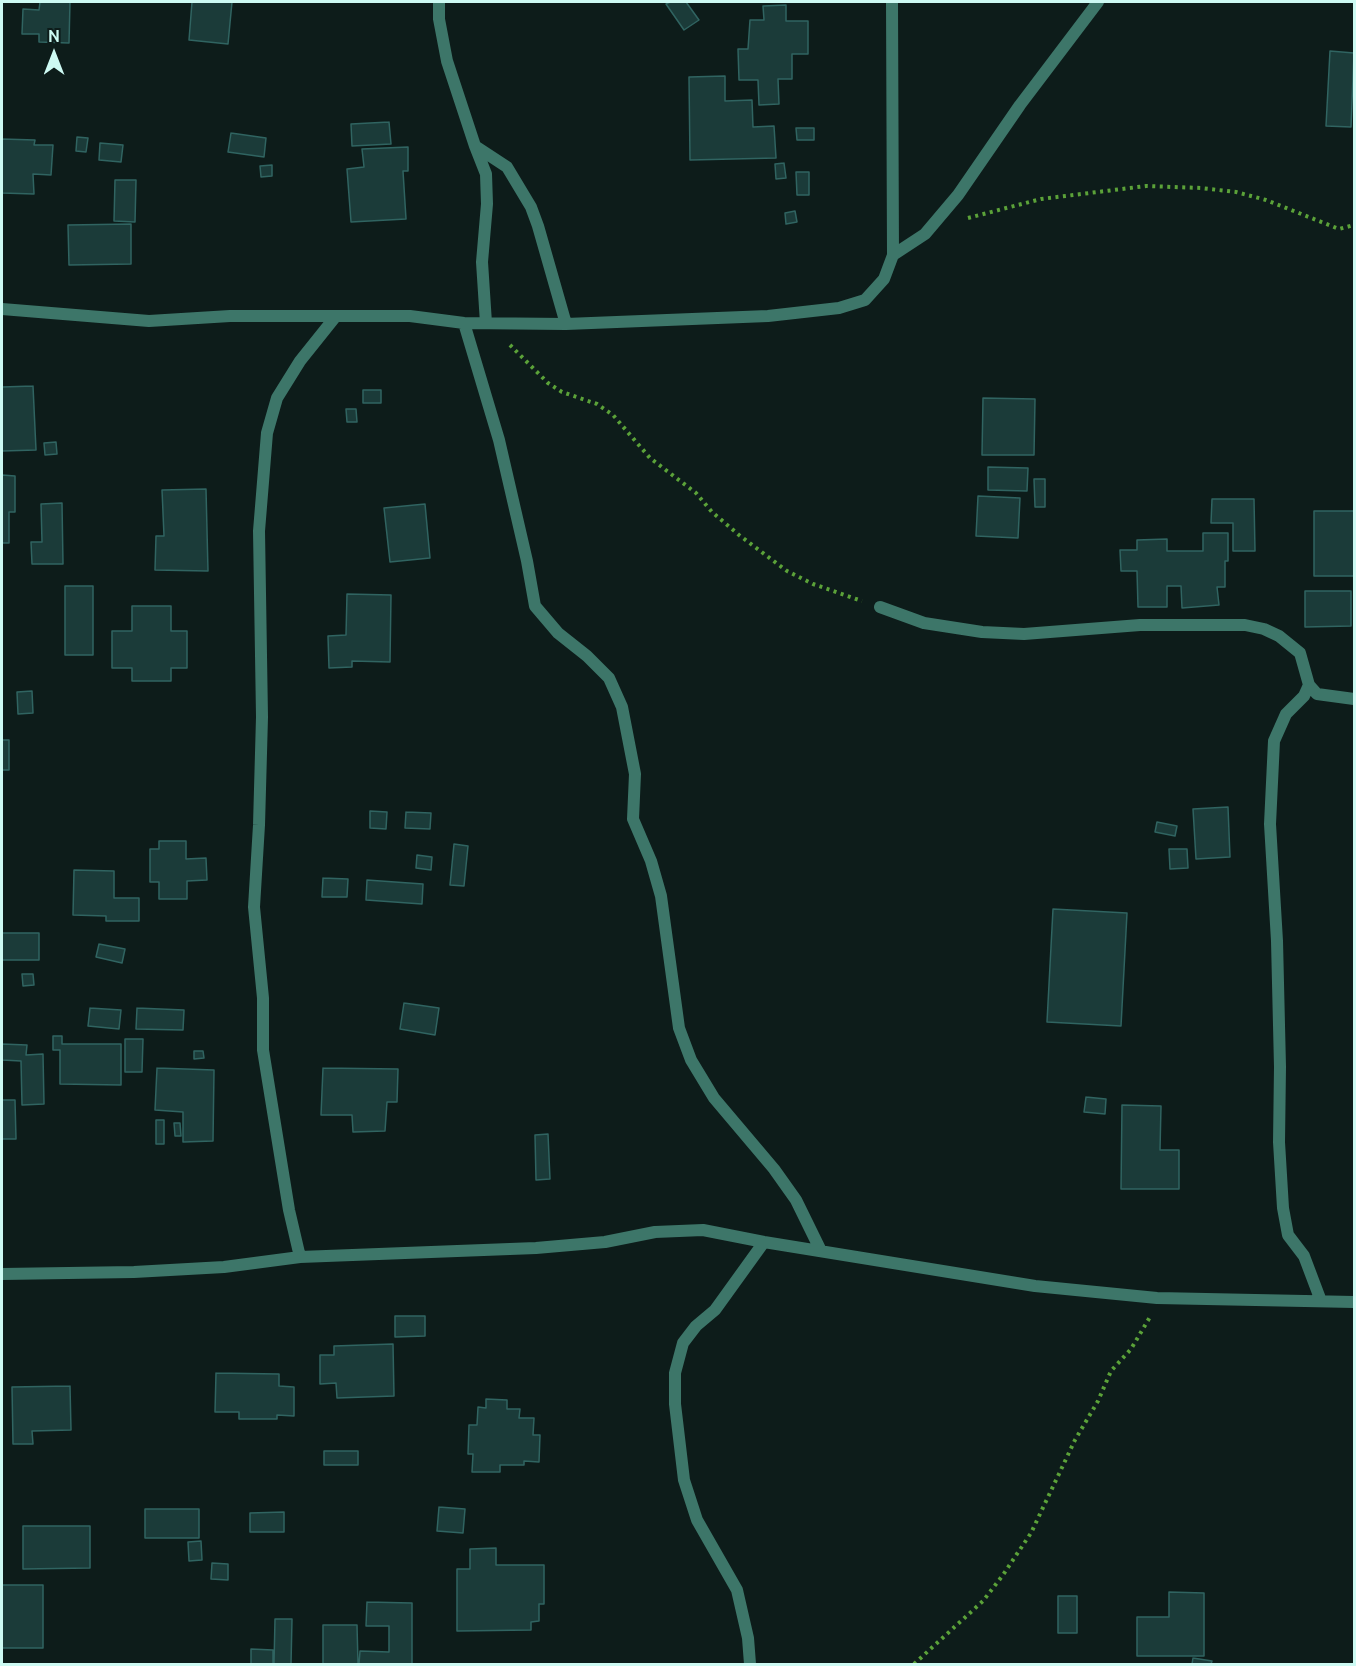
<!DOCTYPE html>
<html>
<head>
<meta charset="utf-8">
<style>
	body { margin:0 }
	#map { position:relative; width:1356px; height:1666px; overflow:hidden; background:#0d1c1a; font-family:Ubuntu,sans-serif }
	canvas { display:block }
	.frame { position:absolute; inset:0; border:3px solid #cdfaf3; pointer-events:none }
	.north { position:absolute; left:24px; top:24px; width:60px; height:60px; -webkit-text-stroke:4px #0d1c1a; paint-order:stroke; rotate:0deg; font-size:16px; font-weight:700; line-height:24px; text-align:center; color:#cdfaf3 }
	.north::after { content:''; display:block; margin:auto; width:21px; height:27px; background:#cdfaf3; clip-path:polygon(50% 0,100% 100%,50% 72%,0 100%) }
</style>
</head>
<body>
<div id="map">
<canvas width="1356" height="1666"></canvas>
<div class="frame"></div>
<div class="north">N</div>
</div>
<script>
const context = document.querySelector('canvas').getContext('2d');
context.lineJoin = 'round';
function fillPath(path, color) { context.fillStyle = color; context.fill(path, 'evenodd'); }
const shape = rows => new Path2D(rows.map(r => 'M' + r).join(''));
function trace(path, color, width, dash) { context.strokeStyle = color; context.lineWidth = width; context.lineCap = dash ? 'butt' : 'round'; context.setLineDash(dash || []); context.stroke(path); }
const building = shape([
	[40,2,70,2,69,43,39,42,39,34,22,34,23,9,39,10,40,2],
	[192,2,232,2,228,44,189,40,192,2],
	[670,2,686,2,699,20,684,30,666,4,670,2],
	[786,5,786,21,808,21,808,54,792,54,792,79,778,79,779,104,759,105,758,80,739,80,738,49,748,49,750,20,764,20,763,6,786,5],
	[1330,51,1354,53,1351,127,1326,126,1330,51],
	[725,76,725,101,752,100,753,127,774,126,776,158,690,160,689,77,725,76],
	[389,122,391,144,352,146,351,124,389,122],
	[796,128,814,128,814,140,797,140,796,128],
	[231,133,266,138,264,157,228,152,231,133],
	[77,137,88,138,86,152,76,151,77,137],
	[2,139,35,140,34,145,53,145,51,175,33,174,34,194,2,193,2,139],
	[100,143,123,145,121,162,99,160,100,143],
	[408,147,408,171,403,171,406,219,351,222,347,169,364,167,362,149,408,147],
	[784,163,786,178,776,179,775,164,784,163],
	[272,165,272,176,261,177,260,166,272,165],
	[796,172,809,172,809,195,797,195,796,172],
	[115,180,136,180,135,222,114,221,115,180],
	[795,211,797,222,786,224,785,213,795,211],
	[131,224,131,264,69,265,68,225,131,224],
	[33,386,36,450,2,451,2,387,33,386],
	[363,390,381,390,381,403,363,403,363,390],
	[983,398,1035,399,1034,455,982,455,983,398],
	[346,409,356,409,357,422,347,422,346,409],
	[56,442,57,454,45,455,44,443,56,442],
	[988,467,1028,468,1027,491,988,490,988,467],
	[2,475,15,476,15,512,9,512,9,543,2,543,2,475],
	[1034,479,1045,479,1045,507,1035,507,1034,479],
	[206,489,208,571,155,570,156,536,164,536,162,490,206,489],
	[978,496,1020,498,1018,538,976,536,978,496],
	[1212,499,1254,499,1255,551,1233,551,1233,523,1211,523,1212,499],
	[62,503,63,564,32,564,31,542,42,542,41,504,62,503],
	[425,504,430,558,390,562,384,508,425,504],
	[1314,511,1354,511,1354,576,1314,576,1314,511],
	[1203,533,1228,533,1228,561,1225,561,1225,587,1217,587,1219,605,1182,608,1181,586,1167,586,1167,607,1138,607,1137,571,1121,571,1120,550,1137,550,1137,540,1167,539,1167,551,1203,551,1203,533],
	[65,586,93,586,93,655,65,655,65,586],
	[1305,591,1351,591,1351,626,1305,627,1305,591],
	[347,594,391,595,390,662,352,661,352,667,329,668,328,636,346,635,347,594],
	[132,606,171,606,171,631,187,631,187,668,171,668,171,681,132,681,132,668,112,668,112,631,132,631,132,606],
	[32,691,33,713,18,714,17,692,32,691],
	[2,740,9,740,9,770,2,770,2,740],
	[1228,807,1230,857,1196,859,1193,809,1228,807],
	[370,811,387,812,386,829,370,828,370,811],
	[406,812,431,813,430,829,405,828,406,812],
	[1157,822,1177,826,1175,836,1155,832,1157,822],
	[159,841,186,841,186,859,206,858,207,880,187,881,187,899,159,899,159,882,150,882,150,849,159,849,159,841],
	[454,844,468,846,464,886,450,885,454,844],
	[1169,849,1187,849,1188,868,1170,869,1169,849],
	[417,855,432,857,431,870,416,868,417,855],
	[74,870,114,871,114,898,139,898,139,921,106,921,106,916,73,915,74,870],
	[323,878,348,879,347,897,322,897,323,878],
	[367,880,423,884,422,904,366,900,367,880],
	[1053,909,1127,913,1121,1026,1047,1022,1053,909],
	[2,933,39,933,39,960,2,960,2,933],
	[99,944,125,949,122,963,96,957,99,944],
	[22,974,33,974,34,985,23,986,22,974],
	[404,1003,439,1008,435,1035,400,1029,404,1003],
	[90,1008,121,1010,119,1029,88,1026,90,1008],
	[137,1008,184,1010,183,1030,136,1029,137,1008],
	[53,1036,62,1036,62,1044,121,1044,121,1085,60,1084,60,1050,53,1050,53,1036],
	[125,1039,143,1039,142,1072,125,1072,125,1039],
	[2,1044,27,1045,26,1055,43,1054,44,1104,22,1105,21,1061,2,1060,2,1044],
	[194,1051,203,1051,204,1058,194,1059,194,1051],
	[157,1068,214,1070,213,1141,183,1142,183,1112,155,1110,157,1068],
	[323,1068,398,1069,397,1102,387,1102,385,1131,353,1132,352,1115,321,1115,323,1068],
	[1086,1097,1106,1099,1105,1114,1084,1112,1086,1097],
	[2,1100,15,1100,16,1139,2,1139,2,1100],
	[1122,1105,1161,1106,1160,1150,1179,1150,1179,1189,1121,1189,1122,1105],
	[156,1120,164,1120,164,1144,156,1144,156,1120],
	[174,1123,180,1123,181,1136,175,1136,174,1123],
	[548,1134,550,1179,536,1180,535,1135,548,1134],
	[395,1316,425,1316,425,1336,395,1337,395,1316],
	[393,1344,394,1396,337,1398,336,1383,320,1384,320,1355,334,1355,334,1346,393,1344],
	[216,1373,279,1374,279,1386,294,1387,294,1416,277,1415,277,1419,239,1419,239,1412,215,1412,216,1373],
	[70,1386,71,1430,32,1431,33,1444,13,1444,12,1387,70,1386],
	[486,1399,507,1400,507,1409,520,1409,519,1418,534,1418,533,1435,540,1435,539,1462,524,1461,524,1465,500,1465,500,1472,472,1472,473,1454,468,1454,469,1425,477,1425,478,1407,486,1408,486,1399],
	[324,1451,358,1451,358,1465,324,1465,324,1451],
	[439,1507,465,1509,463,1533,437,1531,439,1507],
	[145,1509,199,1509,199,1538,145,1538,145,1509],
	[284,1512,284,1532,250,1532,250,1513,284,1512],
	[23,1526,90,1526,90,1568,23,1569,23,1526],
	[201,1541,202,1560,189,1561,188,1542,201,1541],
	[496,1548,496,1565,544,1565,544,1604,539,1604,539,1621,531,1622,531,1630,457,1631,457,1569,470,1569,470,1549,496,1548],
	[212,1563,228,1564,228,1580,211,1579,212,1563],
	[2,1585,43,1585,43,1648,2,1648,2,1585],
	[1169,1592,1204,1593,1204,1656,1137,1656,1137,1617,1169,1617,1169,1592],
	[1058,1596,1077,1596,1077,1633,1058,1633,1058,1596],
	[367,1602,412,1603,412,1664,359,1664,360,1651,389,1652,389,1626,366,1626,367,1602],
	[275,1619,292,1619,291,1664,274,1664,275,1619],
	[323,1625,357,1625,358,1664,323,1664,323,1625],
	[251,1649,273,1650,273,1664,251,1664,251,1649],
	[1193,1658,1212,1661,1211,1664,1192,1664,1193,1658]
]);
const path = shape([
	[968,218,1041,199,1146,186,1201,188,1236,192,1266,200,1339,229,1354,225],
	[510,345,548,383,562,392,597,404,613,415,650,458,696,493,712,512,739,535,787,571,813,584,862,601],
	[914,1664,983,1601,1003,1575,1031,1533,1075,1440,1098,1401,1111,1371,1131,1349,1150,1317]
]);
const minor = shape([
	[439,2,439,19,447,61,475,146,486,174,487,204,482,262,486,323],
	[475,146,507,167,531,207,538,226,566,324],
	[893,255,925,234,958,195,1020,105,1098,2],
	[2,309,149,321,230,316,410,316,464,323,566,324,768,316,839,308,865,300,884,279,893,255,892,2],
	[464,323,499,440,527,561,535,606,558,633,587,656,609,678,622,707,635,774,633,819,651,861,661,896,679,1028,691,1060,714,1098,774,1169,796,1200,821,1251],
	[880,607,924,623,982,632,1024,634,1140,625,1245,625,1264,629,1279,636,1300,653,1309,685,1317,694,1354,699],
	[1309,685,1304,696,1286,714,1274,741,1270,824,1277,941,1280,1067,1279,1142,1283,1208,1288,1235,1304,1256,1321,1301],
	[300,1257,289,1210,263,1050,263,998,254,907,259,825,262,717,259,531,267,433,277,398,300,361,336,316],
	[2,1274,134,1272,224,1267,300,1257,536,1248,605,1242,655,1232,703,1230,764,1242,1035,1286,1157,1298,1354,1302],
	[750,1664,748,1638,737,1590,697,1520,684,1480,675,1404,675,1373,683,1343,696,1326,715,1310,764,1242]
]);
fillPath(building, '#1b3b39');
trace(building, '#306461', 1.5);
trace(path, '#5ba239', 4, [3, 4.5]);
trace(minor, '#3d7669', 12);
</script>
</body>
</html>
